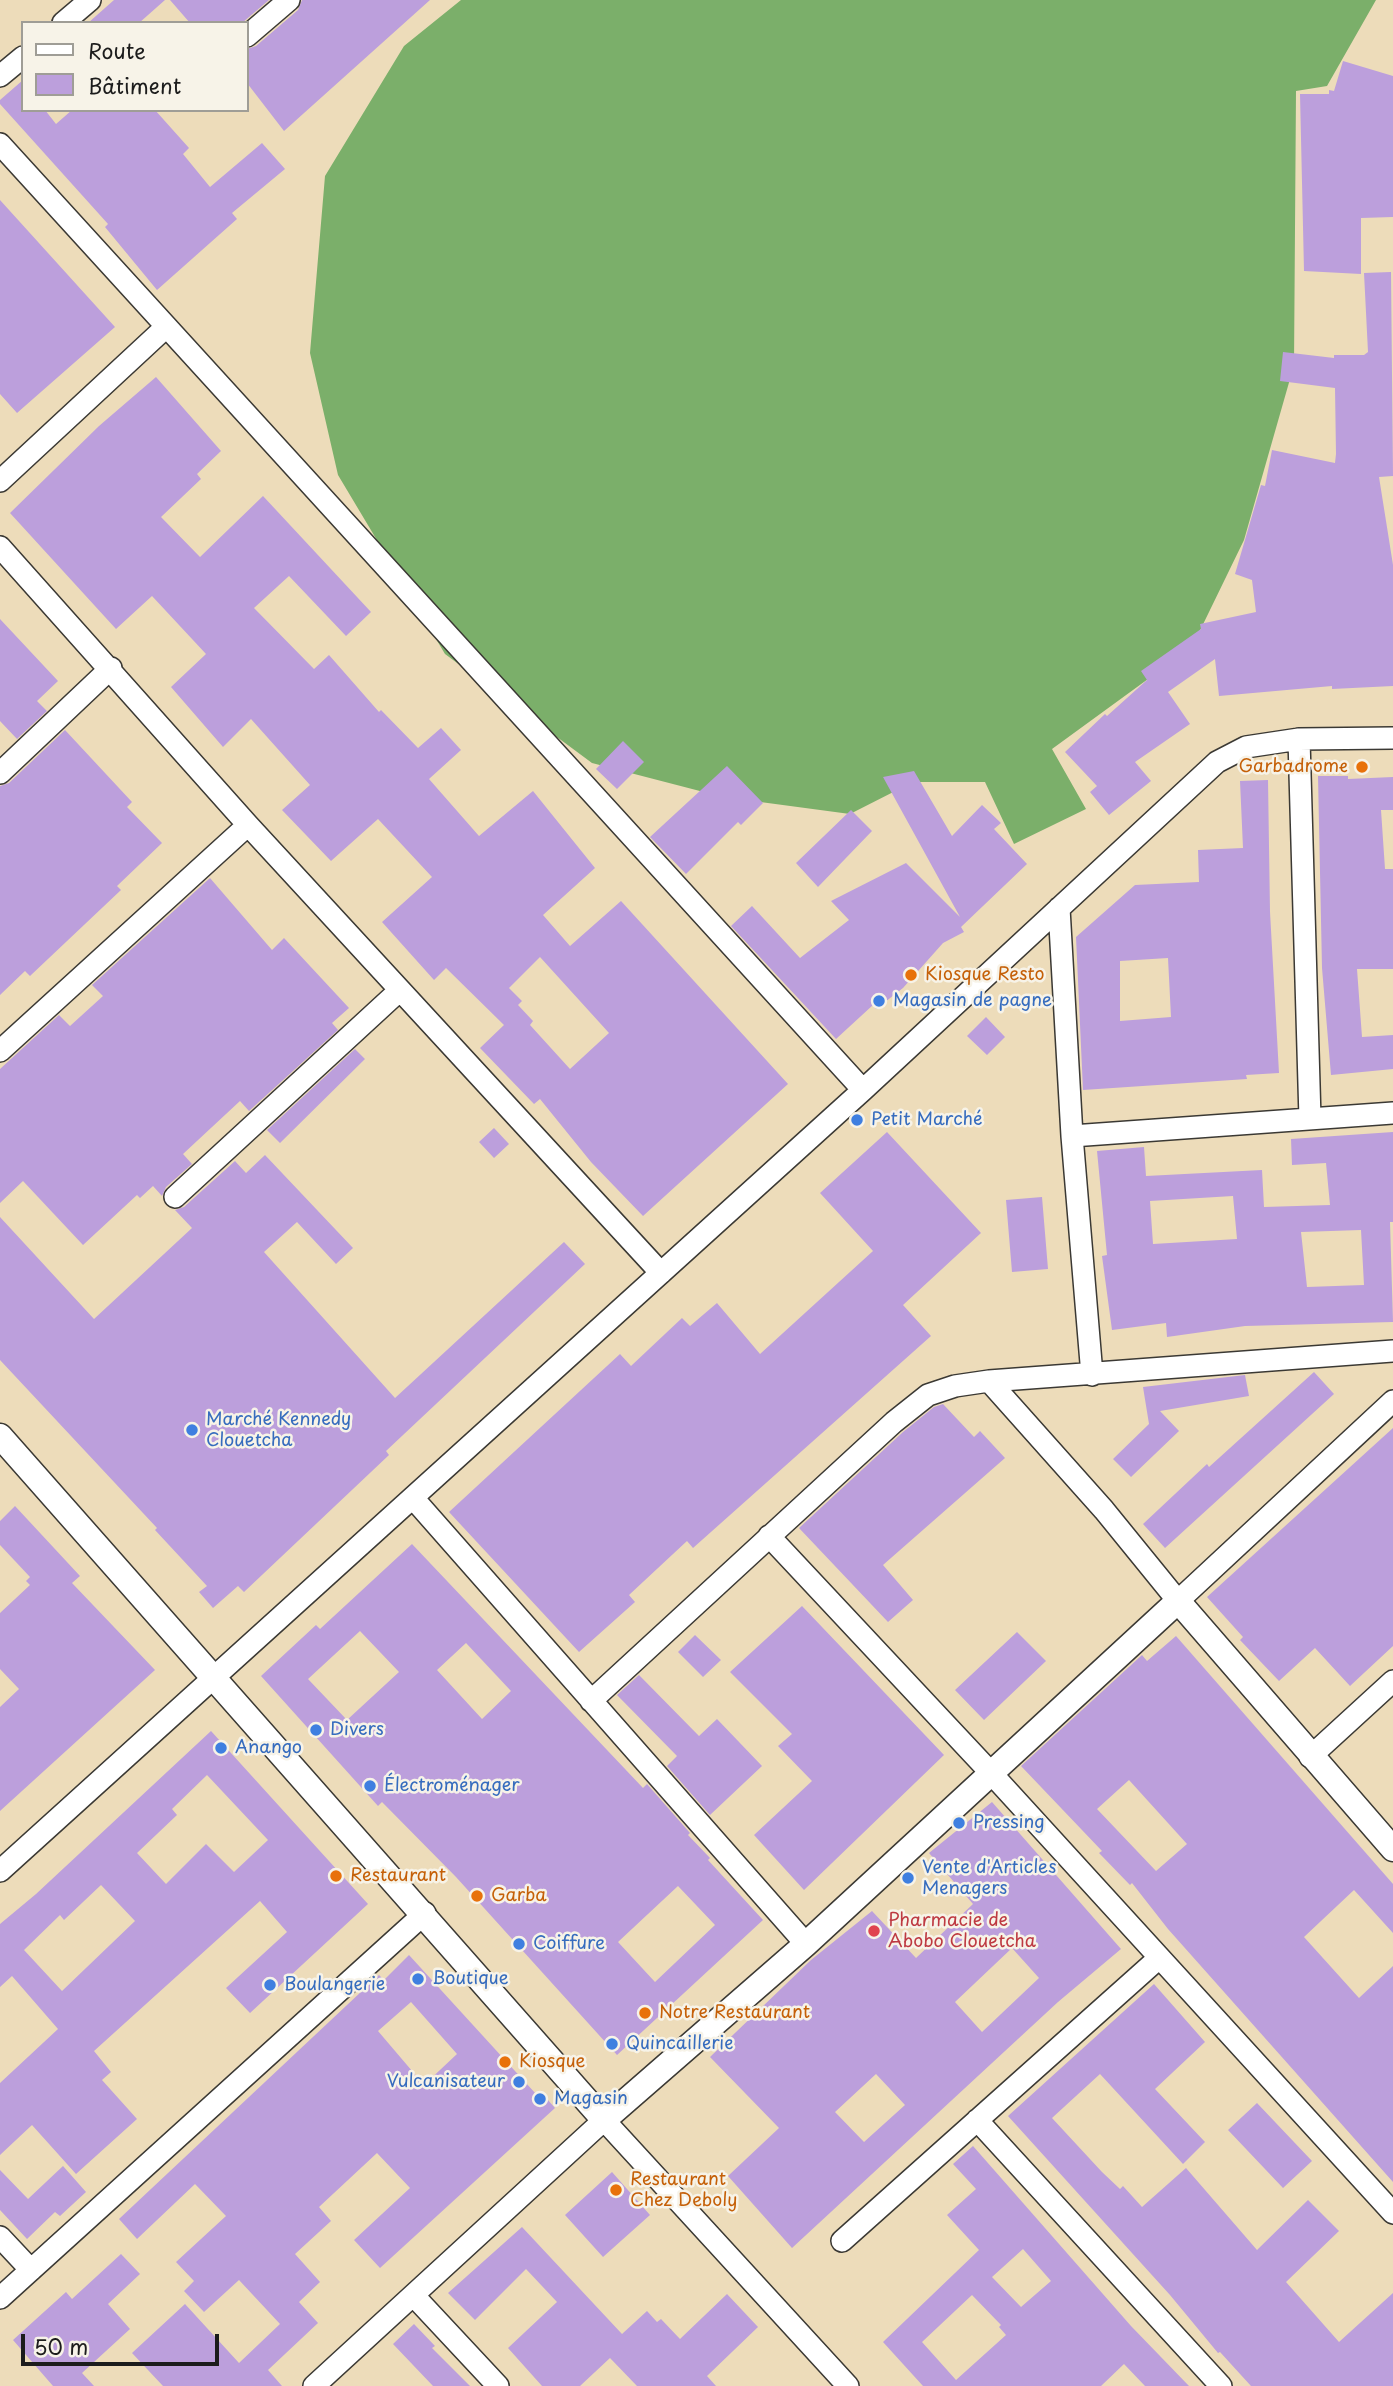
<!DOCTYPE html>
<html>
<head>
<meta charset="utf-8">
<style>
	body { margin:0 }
	#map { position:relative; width:1393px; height:2386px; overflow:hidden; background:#eddcba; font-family:"Playpen Sans",sans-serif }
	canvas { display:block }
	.legend { position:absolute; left:21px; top:21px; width:228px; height:91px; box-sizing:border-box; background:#f7f3e8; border:2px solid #9f9d96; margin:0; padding:9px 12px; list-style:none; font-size:21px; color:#1c1c1c }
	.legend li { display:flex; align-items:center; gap:14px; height:35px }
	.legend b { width:35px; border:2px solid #9f9d96 }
	.scale { position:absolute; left:21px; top:2334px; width:198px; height:32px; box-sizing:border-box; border:4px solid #1c1c1c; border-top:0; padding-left:9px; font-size:21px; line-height:24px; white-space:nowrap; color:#1c1c1c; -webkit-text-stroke:5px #f7f3e8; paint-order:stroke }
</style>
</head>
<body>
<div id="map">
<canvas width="1393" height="2386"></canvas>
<ul class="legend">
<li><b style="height:9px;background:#fff"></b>Route</li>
<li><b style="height:19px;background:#bc9fdc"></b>Bâtiment</li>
</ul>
<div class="scale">50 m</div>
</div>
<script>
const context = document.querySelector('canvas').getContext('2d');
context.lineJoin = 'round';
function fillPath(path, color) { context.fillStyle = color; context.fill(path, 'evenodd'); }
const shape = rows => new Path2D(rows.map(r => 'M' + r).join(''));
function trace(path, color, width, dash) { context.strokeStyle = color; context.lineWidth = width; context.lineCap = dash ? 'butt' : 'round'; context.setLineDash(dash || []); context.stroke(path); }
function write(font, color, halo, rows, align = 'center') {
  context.font = font + ' "Playpen Sans",sans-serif'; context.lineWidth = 5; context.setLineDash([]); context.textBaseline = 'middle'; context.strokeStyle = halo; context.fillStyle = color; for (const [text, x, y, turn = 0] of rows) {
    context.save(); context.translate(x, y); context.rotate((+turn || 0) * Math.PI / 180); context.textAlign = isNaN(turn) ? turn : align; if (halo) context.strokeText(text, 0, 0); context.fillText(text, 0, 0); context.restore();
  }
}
const forest = shape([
	[461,0,1376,0,1327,86,1296,91,1294,365,1244,540,1192,647,1052,749,1086,809,1014,844,985,782,913,782,850,814,723,797,592,763,445,654,338,475,310,353,325,176,404,46]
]);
const building = shape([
	[114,0,165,0,139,23,88,23],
	[170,0,269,0,242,23,190,23],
	[302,0,430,0,284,131,247,83,247,49,256,46,298,10],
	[1343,61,1393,76,1393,217,1361,218,1361,274,1304,271,1300,94,1329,94,1329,90,1334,91],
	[23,80,23,110,45,110,56,124,72,110,155,110,189,148,183,154,210,187,262,143,285,169,232,213,237,219,157,290,105,227,108,224,0,104,0,100],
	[0,200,115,327,17,413,0,394],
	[1391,272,1393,476,1379,477,1393,565,1393,686,1332,689,1332,686,1219,696,1215,659,1168,692,1190,724,1135,762,1151,781,1109,815,1090,792,1097,786,1065,752,1105,714,1107,716,1147,680,1141,671,1201,629,1200,624,1256,612,1252,580,1235,574,1261,485,1265,486,1272,450,1335,463,1336,454,1335,388,1280,381,1283,352,1334,358,1334,355,1364,355,1368,352,1364,273],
	[156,377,221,451,197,474,201,479,161,517,200,557,263,496,371,612,346,636,289,576,254,608,314,669,329,655,379,712,381,710,418,748,441,728,461,750,429,779,479,836,533,791,595,868,543,915,570,946,621,901,788,1084,643,1216,591,1162,540,1099,534,1104,480,1048,504,1025,446,968,434,980,382,922,432,877,378,819,331,861,282,810,310,785,251,719,223,747,171,687,206,654,152,596,116,629,10,513,99,426],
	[540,957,609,1033,570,1069,530,1025,533,1021,518,1005,522,1001,509,988],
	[0,619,58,681,37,701,47,711,17,739,0,721],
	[65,730,132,802,127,807,162,843,117,886,121,890,30,976,25,971,0,995,0,786,9,783],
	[623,741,644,762,617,789,596,769],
	[727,766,763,803,741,825,738,822,686,874,650,837],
	[914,771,952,836,982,805,1001,823,994,829,1027,864,961,927,964,932,943,943,903,988,876,1009,873,1005,836,1039,731,926,752,906,800,958,849,920,831,901,906,863,960,917,883,777],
	[1318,776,1348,776,1348,779,1393,777,1393,810,1381,810,1385,869,1393,869,1393,969,1357,969,1362,1037,1393,1035,1393,1069,1331,1075,1322,968],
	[1268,780,1270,912,1279,1073,1246,1075,1247,1079,1083,1090,1076,937,1135,885,1199,882,1198,850,1243,848,1240,781],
	[1168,958,1171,1017,1120,1021,1120,961],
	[851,810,872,831,818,887,796,863],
	[210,878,272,950,284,938,349,1008,332,1023,338,1030,249,1111,240,1101,183,1154,192,1164,166,1187,162,1196,153,1186,140,1198,137,1195,83,1245,23,1181,0,1203,0,1069,59,1015,70,1026,103,996,92,985],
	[986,1017,1005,1037,987,1055,967,1036],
	[355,1049,365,1059,280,1143,267,1130],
	[494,1128,509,1144,494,1158,479,1142],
	[887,1132,981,1233,903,1305,931,1336,693,1548,687,1541,629,1595,635,1602,579,1652,449,1512,620,1354,631,1366,682,1318,690,1326,717,1303,760,1354,873,1251,820,1193],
	[1393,1132,1393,1222,1390,1222,1393,1322,1245,1326,1167,1337,1166,1323,1112,1330,1102,1256,1107,1255,1097,1151,1144,1147,1146,1176,1262,1170,1264,1207,1330,1205,1326,1163,1292,1165,1291,1139],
	[1233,1196,1237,1239,1153,1244,1150,1201],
	[1361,1230,1364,1285,1307,1287,1301,1232],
	[265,1155,353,1248,336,1264,297,1222,264,1252,395,1398,564,1242,585,1264,386,1451,389,1455,244,1592,238,1586,213,1608,199,1592,207,1586,155,1530,157,1528,0,1360,0,1217,94,1319,192,1228,175,1210,184,1207,235,1161,246,1173],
	[1042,1197,1048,1269,1012,1272,1006,1200],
	[1314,1372,1334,1394,1165,1548,1143,1524,1207,1464,1209,1467],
	[1245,1375,1249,1396,1160,1411,1179,1431,1131,1477,1113,1459,1149,1424,1143,1387],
	[943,1404,974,1437,980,1431,1005,1458,883,1565,913,1600,888,1622,799,1528,903,1432,934,1407],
	[1393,1428,1393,1646,1350,1686,1315,1648,1279,1681,1240,1640,1243,1637,1207,1597],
	[15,1506,80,1576,72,1583,155,1670,0,1811,0,1707,19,1689,0,1669,0,1613,30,1585,26,1581,30,1577,0,1545,0,1521],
	[412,1544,643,1788,647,1784,690,1833,688,1835,710,1858,708,1860,763,1920,617,2055,456,1877,382,1802,378,1806,261,1676,316,1625,320,1629],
	[360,1631,399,1672,347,1720,308,1679],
	[466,1643,511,1691,482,1719,437,1670],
	[678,1886,715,1925,655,1982,618,1942],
	[802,1606,944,1755,804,1890,754,1835,812,1781,778,1746,792,1734,730,1672],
	[1017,1632,1046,1661,984,1720,955,1690],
	[695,1635,721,1660,703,1677,678,1652],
	[1176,1636,1393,1884,1393,1933,1354,1890,1304,1937,1359,1998,1393,1966,1393,2182,1168,1929,1132,1883,1130,1885,1099,1853,1102,1851,1021,1766,1142,1655,1147,1661],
	[1129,1780,1187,1844,1156,1871,1097,1809],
	[639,1675,699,1736,717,1719,762,1766,710,1815,667,1766,677,1756,617,1695],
	[211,1731,368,1904,250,2013,226,1988,287,1932,260,1901,94,2051,111,2072,102,2080,137,2119,76,2174,32,2125,0,2155,0,2083,58,2029,12,1976,0,1987,0,1924,36,1894],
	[207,1775,268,1840,234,1872,206,1844,166,1884,137,1853,177,1815,172,1809],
	[101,1885,135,1921,62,1991,24,1950,60,1915,64,1920],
	[992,1802,1121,1949,1058,2002,792,2248,728,2176,779,2128,710,2057,811,1960,872,1911,916,1958,973,1904,929,1853],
	[1012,1948,1039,1978,982,2032,955,2002],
	[876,2074,905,2105,864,2142,835,2112],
	[409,1955,536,2094,540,2091,555,2108,380,2268,354,2240,410,2188,377,2153,319,2207,331,2221,295,2254,320,2282,299,2302,318,2323,268,2370,282,2386,163,2386,132,2353,185,2304,239,2363,280,2324,239,2280,204,2312,184,2291,194,2281,176,2262,226,2216,195,2184,137,2239,119,2219,379,1975,384,1980],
	[411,2002,457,2054,424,2085,378,2031],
	[1154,1984,1205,2042,1155,2089,1205,2142,1183,2164,1100,2074,1052,2118,1102,2172,1120,2189,1123,2186,1142,2207,1186,2168,1257,2250,1308,2200,1339,2231,1286,2282,1339,2342,1393,2293,1393,2386,1251,2386,1220,2352,1218,2353,1170,2295,1008,2116],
	[1257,2103,1312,2161,1283,2188,1228,2130],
	[973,2146,1131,2326,1189,2386,1145,2386,1124,2364,1101,2386,923,2386,883,2342,979,2250,947,2215,976,2189,953,2164],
	[1023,2249,1051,2281,1021,2307,992,2277],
	[972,2295,1001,2325,999,2327,1006,2335,956,2380,922,2342],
	[63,2166,86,2192,60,2216,55,2212,27,2239,0,2210,0,2170,28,2199],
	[612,2172,650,2215,603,2257,565,2215],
	[522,2227,622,2334,647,2311,657,2322,661,2319,680,2339,727,2294,758,2327,707,2376,716,2386,637,2386,610,2358,580,2386,542,2386,508,2348,557,2302,526,2269,475,2320,448,2293],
	[121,2254,140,2274,108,2304,130,2329,82,2373,94,2386,53,2386,13,2340,66,2292,72,2299],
	[414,2324,435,2346,432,2348,470,2386,433,2386,393,2344]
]);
const minor = shape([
	[63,23,90,0],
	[247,36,289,0],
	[0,76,23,57],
	[0,144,863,1090],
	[0,481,166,327],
	[0,547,248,825,661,1273],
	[1299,739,1310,1119],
	[0,773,111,668],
	[1059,908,1072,1136,1092,1375],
	[0,1051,248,825],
	[1072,1136,1393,1113],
	[175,1197,400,990],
	[989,1381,1104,1510,1178,1601,1393,1401],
	[413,1498,806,1944],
	[769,1536,991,1773,1393,2213],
	[591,1701,894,1422,928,1395,955,1386,989,1381,1393,1351],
	[1310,1757,1393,1681],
	[0,1871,863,1090,1217,762,1246,747,1299,739,1393,738],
	[977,2120,1221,2386],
	[0,2237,31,2270],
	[842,2241,1159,1958],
	[414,2296,498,2386],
	[0,2298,425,1913],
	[314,2386,604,2120,848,2386]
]);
const tertiary = shape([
	[0,1436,604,2120,806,1944,1178,1601,1393,1849]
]);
const markers = [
	[1362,767,7,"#e8710a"],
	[911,975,7,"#e8710a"],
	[879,1001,7,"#3f7fe0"],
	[857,1120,7,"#3f7fe0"],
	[192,1430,7,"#3f7fe0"],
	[316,1730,7,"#3f7fe0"],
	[221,1748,7,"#3f7fe0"],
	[370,1786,7,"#3f7fe0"],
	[959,1823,7,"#3f7fe0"],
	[336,1876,7,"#e8710a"],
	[908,1878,7,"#3f7fe0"],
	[477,1896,7,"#e8710a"],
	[874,1931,7,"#e0444e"],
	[519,1944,7,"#3f7fe0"],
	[418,1979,7,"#3f7fe0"],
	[270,1985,7,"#3f7fe0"],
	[645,2013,7,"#e8710a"],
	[612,2044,7,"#3f7fe0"],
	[505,2062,7,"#e8710a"],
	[519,2082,7,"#3f7fe0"],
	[540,2099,7,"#3f7fe0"],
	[616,2190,7,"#e8710a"]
];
const foodNames = [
	["Garbadrome",1348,767,"right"],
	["Kiosque Resto",925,975],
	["Restaurant",350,1876],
	["Garba",491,1896],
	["Notre Restaurant",659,2013],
	["Kiosque",519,2062],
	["Restaurant",630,2180],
	["Chez Deboly",630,2201]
];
const shopNames = [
	["Magasin de pagne",893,1001],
	["Petit Marché",871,1120],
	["Marché Kennedy",206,1420],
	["Clouetcha",206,1441],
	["Divers",330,1730],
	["Anango",235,1748],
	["Électroménager",384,1786],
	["Pressing",973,1823],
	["Vente d'Articles",922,1868],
	["Menagers",922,1889],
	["Coiffure",533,1944],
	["Boutique",432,1979],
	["Boulangerie",284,1985],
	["Quincaillerie",626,2044],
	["Vulcanisateur",505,2082,"right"],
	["Magasin",554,2099]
];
const healthNames = [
	["Pharmacie de",888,1921],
	["Abobo Clouetcha",888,1942]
];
fillPath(forest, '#7baf6a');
fillPath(building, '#bc9fdc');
trace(minor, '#3b3934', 24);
trace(tertiary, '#3b3934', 27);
trace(minor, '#fff', 21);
trace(tertiary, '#fff', 24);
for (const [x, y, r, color] of markers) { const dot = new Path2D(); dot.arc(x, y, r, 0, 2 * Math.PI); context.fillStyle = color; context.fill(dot); trace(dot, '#f7f3e8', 2.5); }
write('18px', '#c56008', '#f7f3e8', foodNames, 'left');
write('18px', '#366cbe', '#f7f3e8', shopNames, 'left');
write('18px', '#be3a42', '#f7f3e8', healthNames, 'left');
</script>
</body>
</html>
